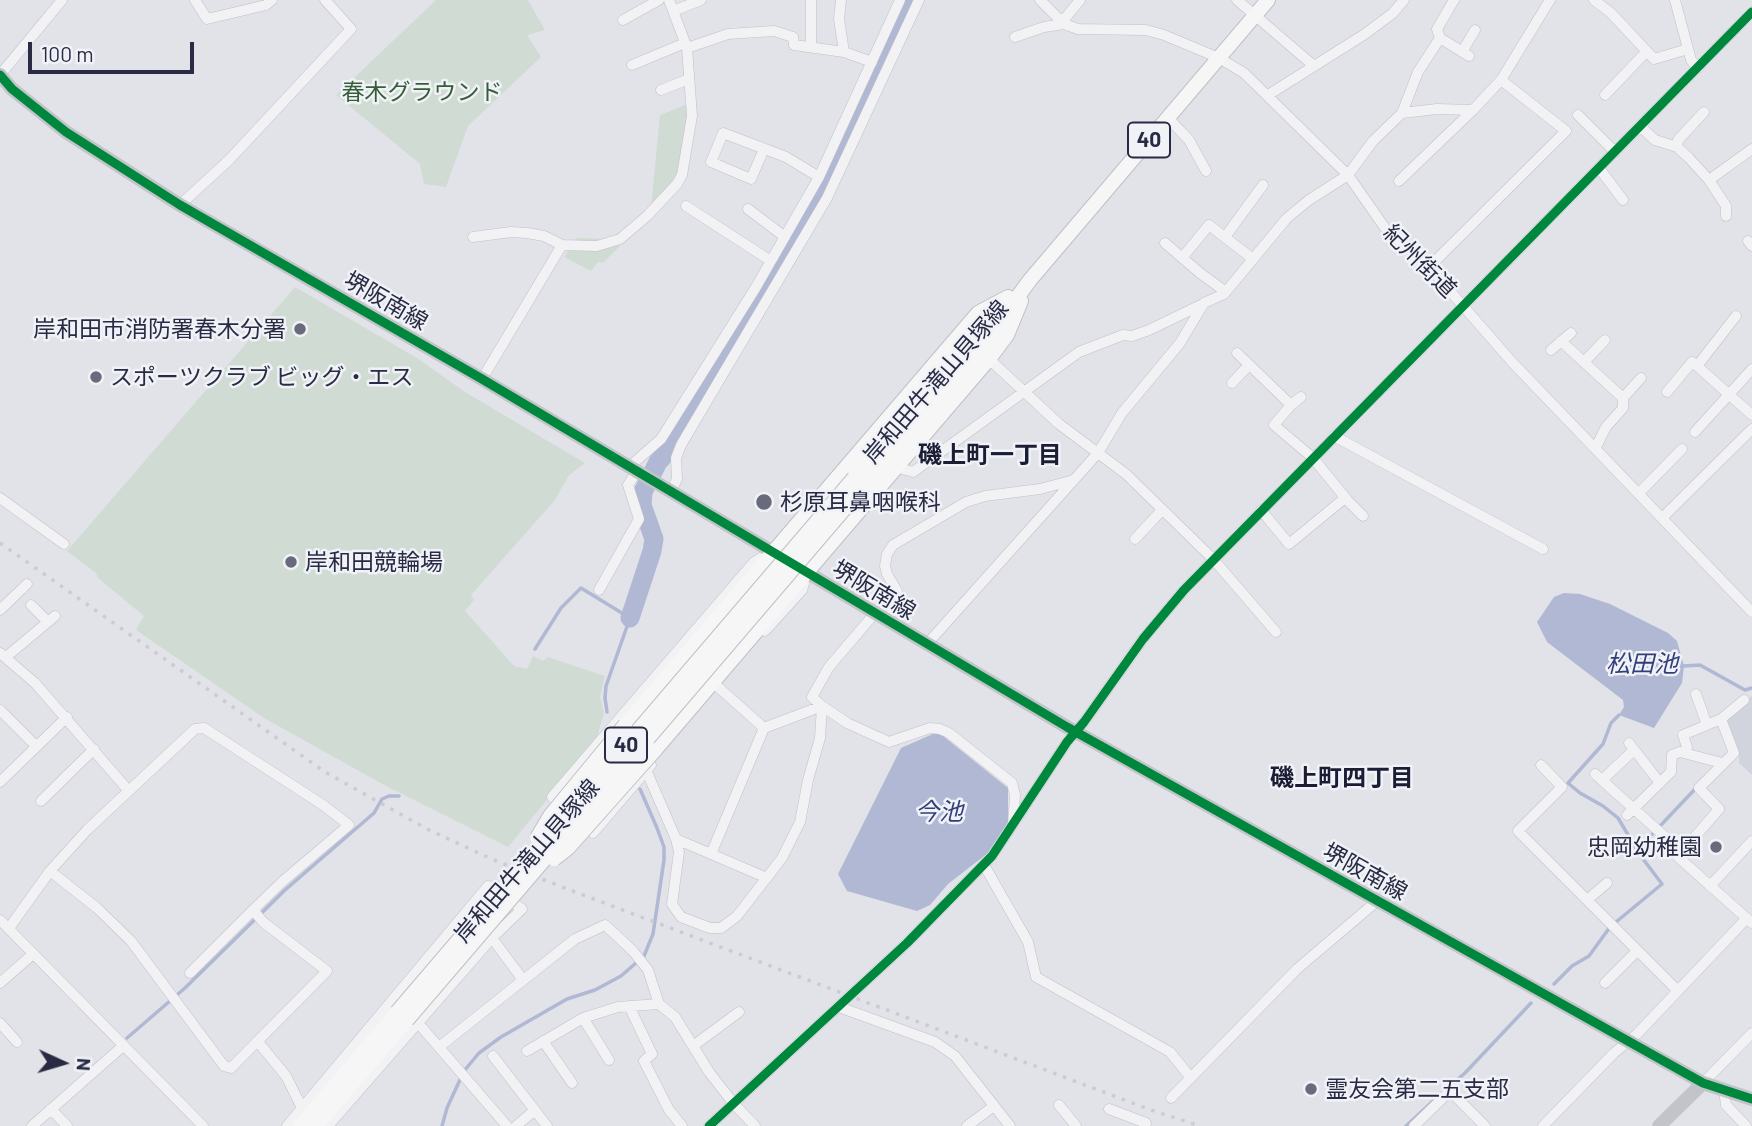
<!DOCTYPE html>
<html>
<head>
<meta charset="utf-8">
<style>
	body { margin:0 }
	#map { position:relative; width:1752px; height:1126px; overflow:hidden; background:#e2e3e8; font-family:Barlow,sans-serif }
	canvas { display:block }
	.north { position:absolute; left:28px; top:1028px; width:70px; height:70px; -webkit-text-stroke:5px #f0f2f7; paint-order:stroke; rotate:94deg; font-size:19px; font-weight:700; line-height:28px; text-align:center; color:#282b43 }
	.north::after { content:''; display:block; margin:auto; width:24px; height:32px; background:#282b43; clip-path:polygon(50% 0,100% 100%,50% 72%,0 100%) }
	.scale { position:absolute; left:28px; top:42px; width:166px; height:32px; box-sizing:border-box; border:4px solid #282b43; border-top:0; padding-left:9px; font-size:21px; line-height:24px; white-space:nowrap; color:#282b43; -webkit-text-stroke:5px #f0f2f7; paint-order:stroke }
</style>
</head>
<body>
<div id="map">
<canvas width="1752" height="1126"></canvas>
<div class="north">N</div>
<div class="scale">100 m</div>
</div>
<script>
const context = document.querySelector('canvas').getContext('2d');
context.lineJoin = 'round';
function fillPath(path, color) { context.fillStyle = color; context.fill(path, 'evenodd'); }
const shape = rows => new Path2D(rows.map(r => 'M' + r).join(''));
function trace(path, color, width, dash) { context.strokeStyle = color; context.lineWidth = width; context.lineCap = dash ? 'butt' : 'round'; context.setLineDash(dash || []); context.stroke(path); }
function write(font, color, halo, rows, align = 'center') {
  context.font = font + ' Barlow,"Noto Sans JP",sans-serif'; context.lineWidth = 5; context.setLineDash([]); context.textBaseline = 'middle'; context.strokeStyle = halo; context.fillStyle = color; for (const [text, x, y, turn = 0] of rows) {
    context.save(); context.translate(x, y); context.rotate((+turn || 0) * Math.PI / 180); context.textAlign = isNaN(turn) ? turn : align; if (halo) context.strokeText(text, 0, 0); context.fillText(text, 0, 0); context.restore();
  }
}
const built = shape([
	[1752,696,1752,775,1739,763,1739,755,1723,717]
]);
const green = shape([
	[436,0,528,0,545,30,527,35,541,57,468,126,446,187,424,184,420,164,336,95],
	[688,104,690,116,679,173,674,183,651,207,660,115],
	[576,238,614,239,620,246,603,263,598,262,591,271,564,257],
	[295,287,417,358,465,392,585,463,569,475,555,500,471,595,474,600,465,611,514,666,527,669,533,656,543,661,548,657,605,676,600,697,604,713,596,740,508,847,386,786,264,718,136,630,144,616,98,578,96,573,67,551]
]);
const water = shape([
	[1564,593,1580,594,1610,604,1668,633,1677,641,1684,666,1682,683,1654,728,1619,715,1624,707,1623,700,1547,642,1537,622,1554,597],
	[935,733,943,736,1008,788,1008,823,988,853,948,884,930,905,917,911,847,891,838,874,901,748]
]);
const stream = shape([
	[535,649,561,608,581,588,630,618,606,686,605,698,607,712],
	[1684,666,1700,665,1745,690,1752,688],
	[1660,826,1697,787],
	[1636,847,1655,832],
	[1616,922,1662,884,1640,855,1618,818,1603,806,1580,793,1568,783,1603,744,1611,723,1619,715],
	[1554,984,1572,966,1589,956,1610,927],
	[127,1038,185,988,285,890,374,813,382,799,389,796,399,796],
	[1444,1091,1465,1073,1531,1003],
	[442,1126,447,1108,464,1071,479,1053,501,1037,567,999,595,990,621,976,644,956,653,934,664,860,664,847,657,828,640,789],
	[1406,1126,1433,1101]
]);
const river = shape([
	[630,618,652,551,654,539,642,505,643,492,658,462,668,451,816,201,908,0]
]);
const street = shape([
	[195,0,207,19,266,5,272,0],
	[811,0,811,47],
	[841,0,839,19,844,52],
	[1040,0,1064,24,1078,29,1146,30,1164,35,1219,58,1244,73,1348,175,1385,228,1429,267,1512,362,1752,612],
	[1237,0,1314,66],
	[1454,0,1437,29,1440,38,1469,56],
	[1594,0,1611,13,1654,59,1688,49],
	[1675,0,1691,60,1698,68],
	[673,11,701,0],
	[623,20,659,0],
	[1062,22,1080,0],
	[1015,37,1044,27,1064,24],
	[687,48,728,34,774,31,793,37,794,45,844,52,872,62],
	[1462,52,1475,30],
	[632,65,685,43],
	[0,75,62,0],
	[661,90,689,79],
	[1268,95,1365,34,1393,13,1404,0],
	[1605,95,1647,51],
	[1402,113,1418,72,1440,38],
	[1578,115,1615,152],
	[1168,118,1189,140,1206,171],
	[1640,126,1655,140,1677,147,1689,158,1709,180,1726,206,1726,216],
	[1677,147,1678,140,1704,112],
	[764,149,751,179,711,162,723,133,786,157,819,177],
	[1599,168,1623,200],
	[1709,180,1752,149],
	[1399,181,1473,110],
	[180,205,229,160,351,29,325,0],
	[686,206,771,261],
	[748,209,785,237],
	[473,237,511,232,527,233,544,236,562,245],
	[1225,237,1263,185],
	[1748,241,1752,246],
	[1165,243,1200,273,1226,292],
	[1182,258,1209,225,1253,259],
	[1429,267,1566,131,1501,80],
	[1736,316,1697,366,1752,415],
	[1561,341,1623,398,1623,408,1606,427,1596,447],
	[1551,350,1571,333],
	[1237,353,1291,405,1274,425,1313,458,1348,501,1363,516],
	[989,359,1059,424,1126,474,1213,559,1276,632],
	[1584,362,1605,340],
	[482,379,562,245,597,246,620,239,647,216,677,184,682,175,692,116,687,48,669,0],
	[1232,383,1249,365],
	[1667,392,1692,362,1697,366],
	[1623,398,1641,378],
	[1291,405,1301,397],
	[1695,432,1752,369],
	[1334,436,1543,549],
	[629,467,661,439,756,287,819,177,900,0],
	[896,467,913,472,1079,352,1123,335,1132,336,1149,330,1203,304],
	[671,492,677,479,676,458,681,445,827,198,919,0],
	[1639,493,1682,449],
	[0,498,64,544],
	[1261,510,1289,544,1345,498],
	[1662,518,1752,429],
	[1135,539,1162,510],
	[599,590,639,519,628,485,637,471],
	[31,605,48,622],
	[0,610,27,584],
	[888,621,897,600,897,591,887,574,885,566,887,554,893,545,966,502,985,496,1040,489,1074,480],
	[765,631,802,590,806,577],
	[927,644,1098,453,1122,413,1180,343,1204,303,1224,294,1287,218,1309,200,1348,175,1373,141,1402,113,1437,109,1473,110,1501,80,1550,0],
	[0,653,35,683,128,790],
	[6,657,55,616],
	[718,687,764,728,822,706,847,723,889,742,930,728,940,729,949,733,1012,783,1015,795,1013,824],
	[1696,694,1707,725],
	[0,710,36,746],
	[1721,719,1744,700],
	[1629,743,1660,783],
	[1541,765,1562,787,1518,831,1677,990],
	[646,770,676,839,679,852,672,904,681,917,710,928,721,928,737,916,782,858,800,822,808,780,820,738,822,706,812,697,829,667,875,613],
	[1595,774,1682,852,1678,857,1752,923],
	[1602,780,1634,750],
	[0,782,67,717],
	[41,801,94,749],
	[562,806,552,797,754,562,769,553],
	[1627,815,1671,772,1672,755,1680,752,1722,763],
	[582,823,593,833,651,765],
	[676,839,767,878],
	[1682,852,1719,809,1699,788,1734,753,1721,719,1683,735,1687,747,1685,753],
	[711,854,764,728],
	[984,865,1028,942,1036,977,1170,1052,1191,1078],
	[1710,886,1752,841],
	[1587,900,1607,883],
	[0,920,203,1126],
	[9,928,50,871,87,830,195,729,204,728,323,805,349,825,283,881,253,910,263,922,327,971,231,1068,224,1066,131,941,97,908,50,871],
	[492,938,523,980],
	[190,973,253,910],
	[0,983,33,954],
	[1605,983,1637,951],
	[629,1006,652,1054,644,1061,669,1110,682,1126],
	[839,1007,935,1042,955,1056,1010,1126],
	[583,1018,609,1060],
	[0,1023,17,1042],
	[418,1023,507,1126],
	[543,1041,572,1083],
	[258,1042,286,1076,302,1108],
	[693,1046,739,1012],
	[439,1047,575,939,605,925,633,951,648,970,659,1004],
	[527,1051,583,1018,618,1007,659,1004,675,1017,709,1072,734,1104,755,1126],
	[493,1056,547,1126],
	[1703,1083,1752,1033],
	[1724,1090,1726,1105,1746,1126],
	[1171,1098,1297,969,1377,901],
	[1059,1105,1076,1126],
	[51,1109,67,1126],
	[1109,1109,1146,1123,1144,1126],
	[32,1126,123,1046],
	[287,1126,488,886,522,909,492,938,328,1126],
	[516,1126,535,1110],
	[709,1126,907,943,992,856,1067,742,1084,722,1143,639,1184,590,1752,12],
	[967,1126,994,1106],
	[1414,1126,1447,1094,1454,1095,1485,1126],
	[1543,1126,1614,1053,1637,1034,1747,918]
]);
const secondary = shape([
	[0,75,12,89,66,132,180,205,482,379,1067,727,1703,1083,1752,1099],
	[1659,1126,1703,1083]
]);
const primary = shape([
	[854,478,998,309],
	[864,486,973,358,1030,280,1268,0],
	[625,725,978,313,1008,297],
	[655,750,989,359,1007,335,1021,301],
	[300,1126,397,1012],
	[316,1126,407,1020]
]);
const rail = shape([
	[0,543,325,772,429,830,494,860,562,887,1151,1110,1200,1126]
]);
const primaryBridge = shape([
	[537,838,550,816,625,725],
	[554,859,568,848,655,750],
	[397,1012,854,478],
	[407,1020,864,486]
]);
const cycleway = shape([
	[0,75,12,89,66,132,180,205,482,379,1067,727,1703,1083,1752,1099],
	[709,1126,907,943,992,856,1067,742,1084,722,1143,639,1184,590,1752,12]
]);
const markers = [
	[300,329,7,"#696b7d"],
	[96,377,7,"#696b7d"],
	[764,502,9,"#696b7d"],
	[291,562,7,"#696b7d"],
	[1716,847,7,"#696b7d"],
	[1311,1089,7,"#696b7d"]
];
const shields = [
	[1149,140,42],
	[626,745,42]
];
const shieldNames = [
	["40",1149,140],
	["40",626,745]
];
const parkNames = [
	["春木グラウンド",422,92]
];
const streetNames = [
	["紀州街道",1420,261,45],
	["堺阪南線",386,301,30],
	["岸和田牛滝山貝塚線",936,382,-49],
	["堺阪南線",874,590,31],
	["岸和田牛滝山貝塚線",527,861,-49],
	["堺阪南線",1365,872,29]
];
const poiNames = [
	["岸和田市消防署春木分署",286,329,"right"],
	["スポーツクラブ ビッグ・エス",110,377],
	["杉原耳鼻咽喉科",780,502],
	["岸和田競輪場",305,562],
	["忠岡幼稚園",1702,847,"right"],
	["霊友会第二五支部",1325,1089]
];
const neighbourhoodNames = [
	["磯上町一丁目",990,455],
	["磯上町四丁目",1342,778]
];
const waterNames = [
	["松田池",1642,664],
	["今池",939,812]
];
fillPath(built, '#d2d4dd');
fillPath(green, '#d0dbd3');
fillPath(water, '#b0b8d4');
trace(stream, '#b0b8d4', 3.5);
trace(river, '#b0b8d4', 19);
trace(street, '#bfc0c6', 11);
trace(primary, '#bfc0c6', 16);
trace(street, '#f2f2f5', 10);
trace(secondary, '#c3c3ca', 14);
trace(primary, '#f6f6f7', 14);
trace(rail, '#cbccd0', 3.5, [3.5, 7]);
trace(primaryBridge, '#bfc0c6', 16, []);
trace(primaryBridge, '#f6f6f7', 14);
trace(cycleway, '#00873e', 9);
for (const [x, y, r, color] of markers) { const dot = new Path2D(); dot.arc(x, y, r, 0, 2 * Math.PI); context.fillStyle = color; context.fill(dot); trace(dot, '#f0f2f7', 2.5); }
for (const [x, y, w] of shields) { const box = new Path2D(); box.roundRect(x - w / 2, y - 17.5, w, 35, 5); context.fillStyle = '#f0f2f7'; context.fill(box); trace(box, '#282b43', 2); }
write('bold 21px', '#282b43', null, shieldNames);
write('23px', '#345f36', '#f0f2f7', parkNames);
write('23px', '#282b43', '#f0f2f7', streetNames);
write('23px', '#282b43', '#f0f2f7', poiNames, 'left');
write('bold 24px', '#1a1d33', '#f0f2f7', neighbourhoodNames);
write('italic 24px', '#303f79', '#f0f2f7', waterNames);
</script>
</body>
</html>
